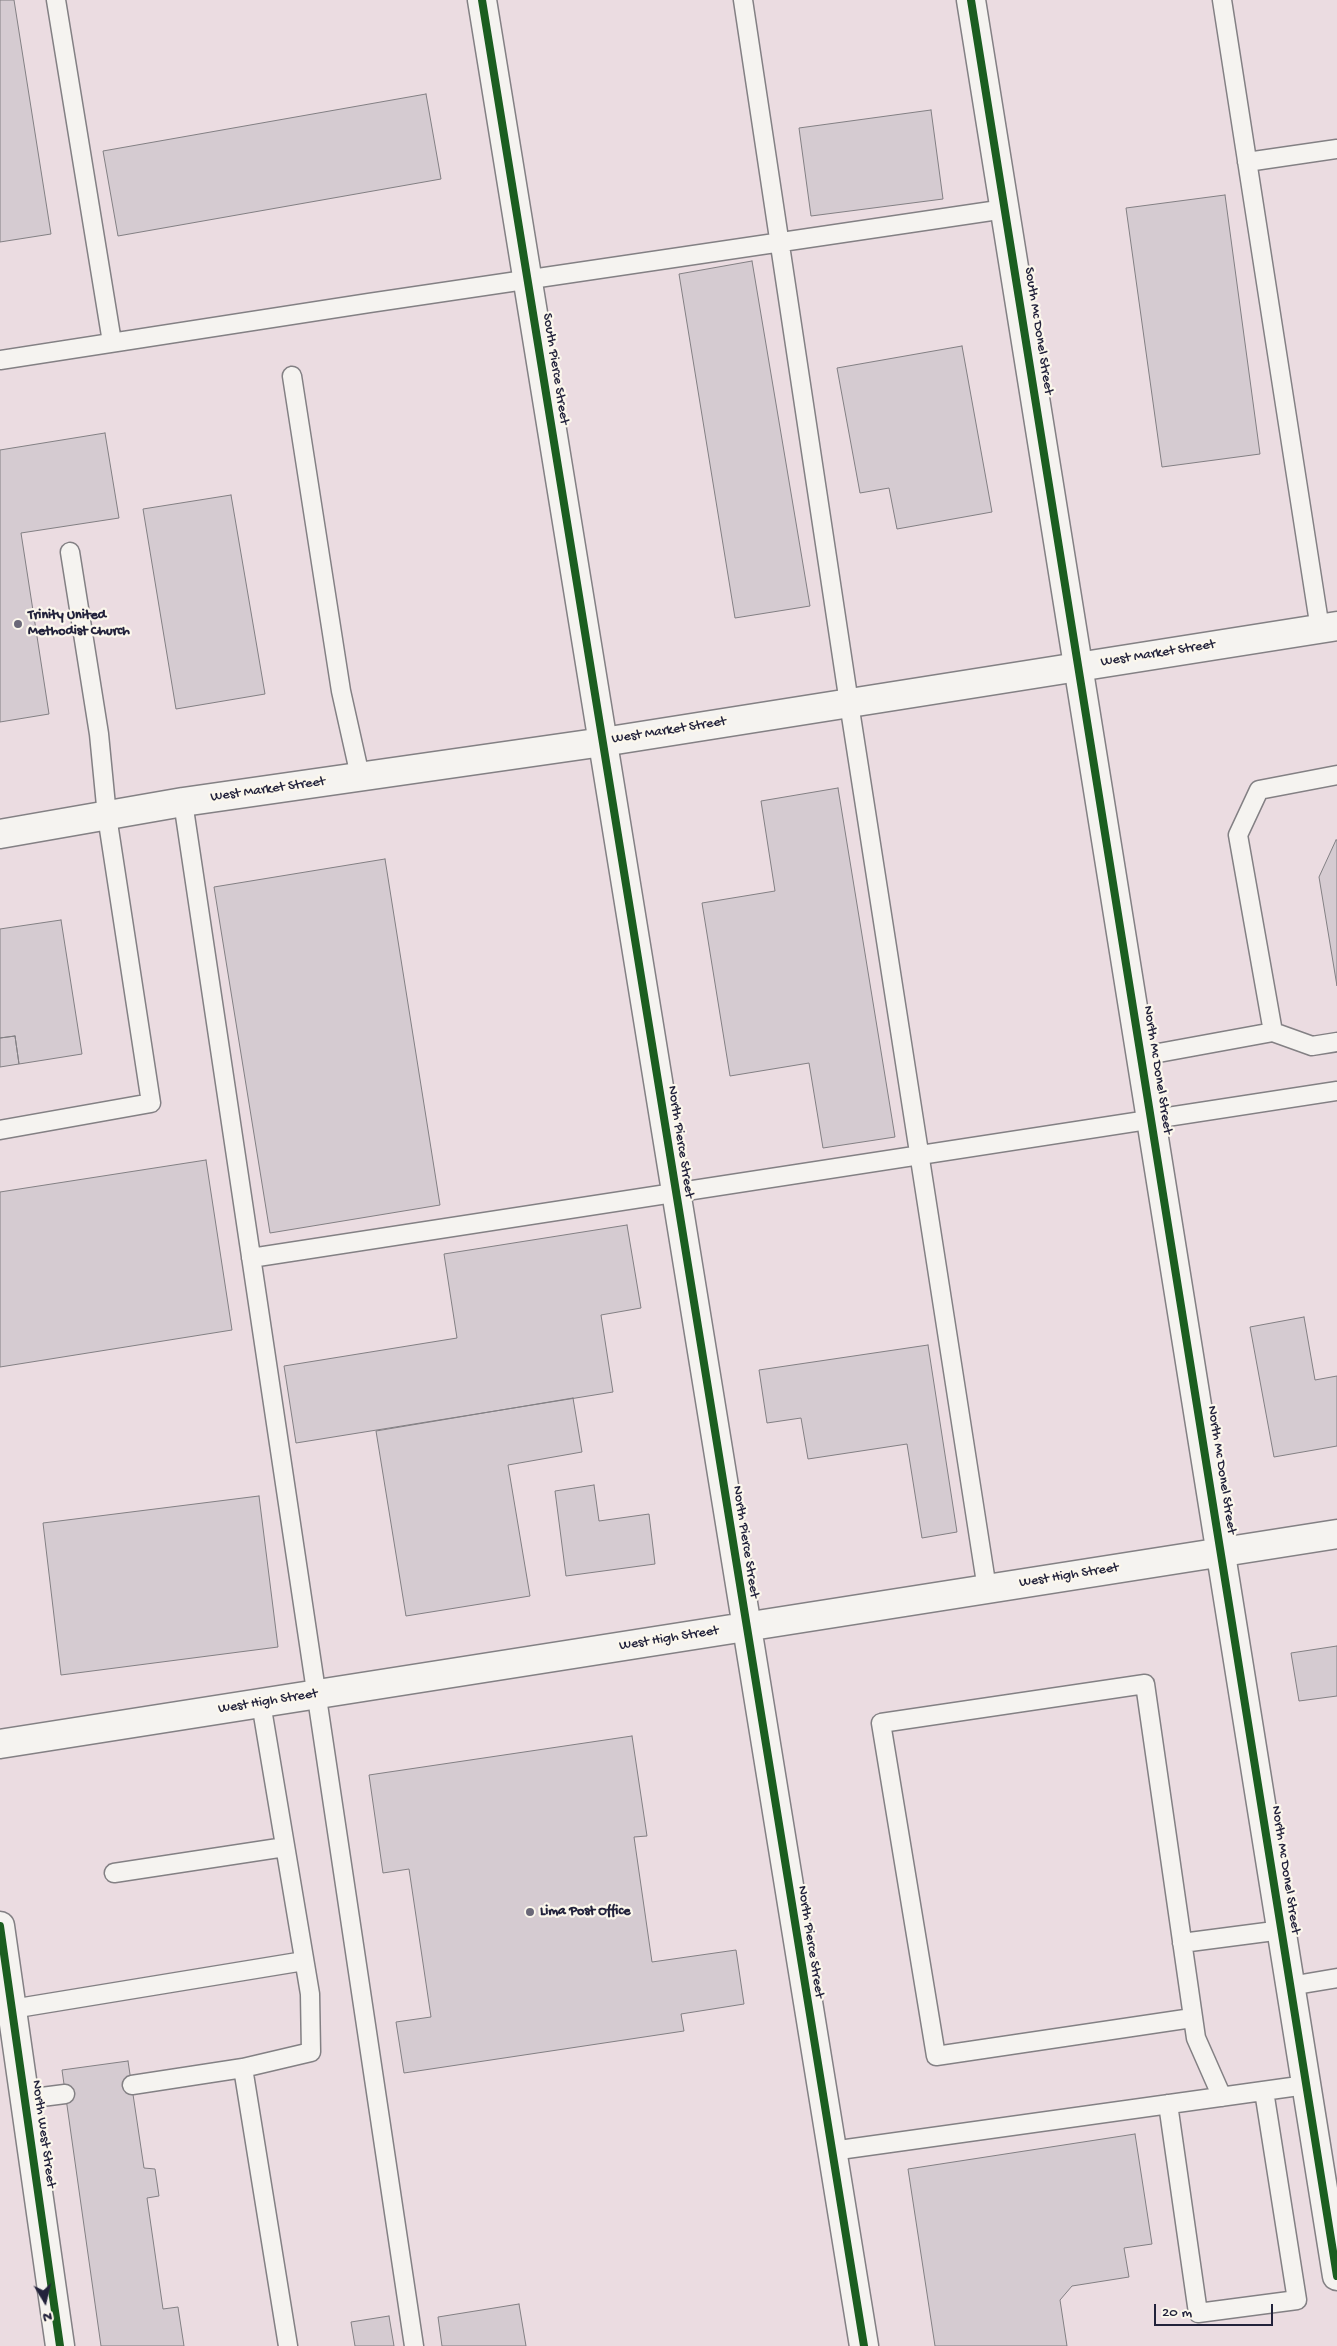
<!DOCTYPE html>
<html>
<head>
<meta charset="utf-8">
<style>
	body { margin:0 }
	#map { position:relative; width:1337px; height:2346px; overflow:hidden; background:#efe9e8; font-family:"Gochi Hand",sans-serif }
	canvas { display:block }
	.north { position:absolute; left:20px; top:2276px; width:50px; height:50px; -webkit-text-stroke:4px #fbf7ec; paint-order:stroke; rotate:171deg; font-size:14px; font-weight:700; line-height:20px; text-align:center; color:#22223b }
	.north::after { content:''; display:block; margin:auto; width:18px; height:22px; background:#22223b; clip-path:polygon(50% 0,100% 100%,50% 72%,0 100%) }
	.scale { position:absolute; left:1154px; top:2304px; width:119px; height:22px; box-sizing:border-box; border:2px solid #22223b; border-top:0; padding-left:6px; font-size:15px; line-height:18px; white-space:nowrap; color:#22223b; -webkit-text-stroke:4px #fbf7ec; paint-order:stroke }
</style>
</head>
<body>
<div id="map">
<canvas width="1337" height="2346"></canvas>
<div class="north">N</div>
<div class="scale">20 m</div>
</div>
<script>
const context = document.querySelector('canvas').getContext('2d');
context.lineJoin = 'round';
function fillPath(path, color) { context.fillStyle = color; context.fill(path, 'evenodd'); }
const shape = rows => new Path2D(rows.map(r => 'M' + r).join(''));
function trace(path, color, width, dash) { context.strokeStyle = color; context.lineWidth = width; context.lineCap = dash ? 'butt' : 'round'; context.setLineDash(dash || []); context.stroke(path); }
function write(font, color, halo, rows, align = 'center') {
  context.font = font + ' "Gochi Hand",sans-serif'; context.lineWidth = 4.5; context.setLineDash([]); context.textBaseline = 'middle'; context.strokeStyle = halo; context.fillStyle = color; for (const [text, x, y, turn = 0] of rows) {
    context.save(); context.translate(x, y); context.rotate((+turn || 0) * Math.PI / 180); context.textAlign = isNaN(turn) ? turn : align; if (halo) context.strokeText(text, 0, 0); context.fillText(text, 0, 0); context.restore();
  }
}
const built = shape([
	[0,0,1337,0,1337,2346,0,2346]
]);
const building = shape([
	[0,0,14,0,51,234,0,242,0,0],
	[426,94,441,179,118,236,103,151,426,94],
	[931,110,943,199,811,216,799,128,931,110],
	[1225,195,1260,454,1162,467,1126,208,1225,195],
	[752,261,810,606,735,618,679,274,752,261],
	[962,346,992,512,897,529,889,488,860,493,837,368,962,346],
	[105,433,119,518,21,533,49,714,0,722,0,450,105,433],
	[231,495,265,694,176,709,143,509,231,495],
	[838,788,895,1137,823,1148,809,1063,730,1076,702,903,775,891,761,801,838,788],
	[1336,840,1337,840,1337,986,1319,877,1336,840],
	[385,859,440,1205,270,1233,214,887,385,859],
	[61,920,82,1054,19,1064,15,1036,0,1038,0,929,61,920],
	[15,1036,19,1064,0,1067,0,1038,15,1036],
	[206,1160,232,1330,0,1367,0,1192,206,1160],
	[627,1225,641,1308,601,1315,613,1392,296,1443,284,1366,457,1338,444,1254,627,1225],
	[1304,1317,1315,1380,1337,1376,1337,1446,1274,1457,1250,1327,1304,1317],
	[928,1345,957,1532,922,1538,907,1444,808,1459,801,1418,767,1423,759,1370,928,1345],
	[573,1398,582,1452,508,1465,530,1596,406,1616,376,1431,573,1398],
	[594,1485,599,1521,649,1514,655,1564,566,1576,555,1491,594,1485],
	[259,1496,278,1647,61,1675,43,1523,259,1496],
	[1337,1646,1337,1696,1299,1701,1291,1653,1337,1646],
	[632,1736,647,1836,634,1837,652,1962,736,1950,744,2004,681,2014,684,2031,404,2073,396,2022,431,2017,409,1869,383,1873,369,1775,632,1736],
	[128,2061,144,2168,155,2169,159,2196,147,2198,163,2309,178,2307,184,2346,101,2346,62,2070,128,2061],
	[1135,2134,1152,2244,1124,2248,1129,2277,1072,2286,1060,2300,1067,2346,935,2346,908,2169,1135,2134],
	[519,2304,526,2346,442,2346,438,2317,519,2304],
	[389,2316,394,2346,355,2346,351,2322,389,2316]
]);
const lane = shape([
	[56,0,112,342],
	[743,0,849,703,987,1589],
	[1222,0,1320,629],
	[1247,162,1337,149],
	[0,360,369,303,1005,209],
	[292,376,341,691,360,776],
	[1337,775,1259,790,1238,835,1273,1032,1312,1046,1337,1042],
	[183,802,414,2346],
	[1142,1056,1273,1032],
	[0,1130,151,1103,107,816,99,734,70,552],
	[251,1258,1337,1091],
	[261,1703,310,1994,311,2052,243,2068,288,2346],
	[114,1873,285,1847],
	[1182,1943,1282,1930],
	[1290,1986,1337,1978],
	[12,2009,304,1961],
	[1192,2018,936,2056,881,1723,1145,1684,1196,2038,1222,2097],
	[132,2085,243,2068],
	[26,2099,65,2094],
	[1168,2104,1198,2313,1297,2300,1264,2091],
	[832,2151,1306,2085]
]);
const street = shape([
	[482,0,864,2346],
	[971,0,1337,2276],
	[0,1744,1337,1534]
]);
const secondary = shape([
	[0,834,183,802,603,742,1337,626],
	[0,1926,60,2346]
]);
const cycleway = shape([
	[482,0,864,2346],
	[971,0,1337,2276],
	[0,1926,60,2346]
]);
const markers = [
	[18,624,5,"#6a6878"],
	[530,1912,5,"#6a6878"]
];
const streetNames = [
	["South Mc Donel Street",1038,331,81],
	["South Pierce Street",555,369,81],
	["West Market Street",1158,654,-9],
	["West Market Street",669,731,-9],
	["West Market Street",268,790,-8],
	["North Mc Donel Street",1157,1070,81],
	["North Pierce Street",680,1142,81],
	["North Mc Donel Street",1221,1470,81],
	["North Pierce Street",745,1542,81],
	["West High Street",1069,1576,-9],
	["West High Street",669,1639,-9],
	["West High Street",268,1702,-9],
	["North Mc Donel Street",1285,1870,81],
	["North Pierce Street",810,1942,81],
	["North West Street",43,2134,82]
];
const poiNames = [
	["Trinity United",28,616],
	["Methodist Church",28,632],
	["Lima Post Office",540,1912]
];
fillPath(built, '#ebdce1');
fillPath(building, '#d5cbd1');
trace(building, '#838084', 1);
trace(lane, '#838084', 21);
trace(street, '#838084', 31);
trace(secondary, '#838084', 31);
trace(lane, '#f5f3f0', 18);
trace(street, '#f5f3f0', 28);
trace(secondary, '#f5f3f0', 28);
trace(cycleway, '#1b5e20', 8);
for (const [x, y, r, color] of markers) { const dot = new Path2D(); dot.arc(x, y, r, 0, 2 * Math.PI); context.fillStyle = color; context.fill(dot); trace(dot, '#fbf7ec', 2); }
write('14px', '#22223b', '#fbf7ec', streetNames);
write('bold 14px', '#22223b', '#fbf7ec', poiNames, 'left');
</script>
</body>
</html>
